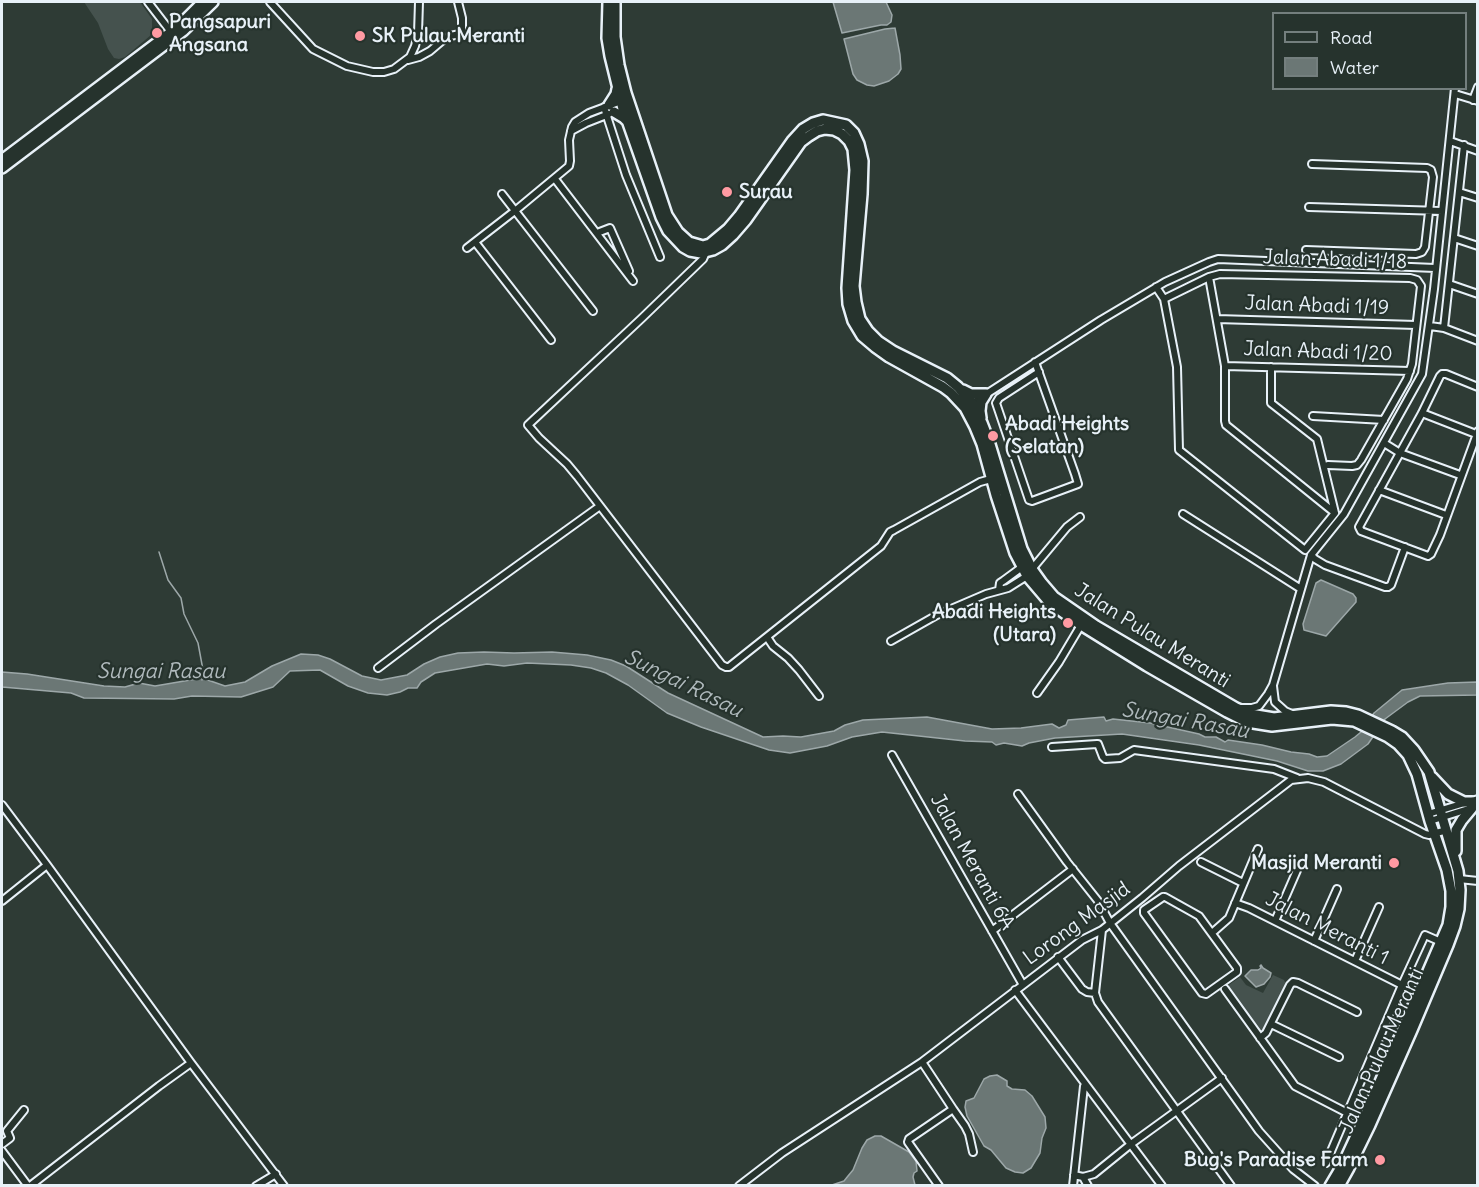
<!DOCTYPE html>
<html>
<head>
<meta charset="utf-8">
<style>
	body { margin:0 }
	#map { position:relative; width:1479px; height:1187px; overflow:hidden; background:#2e3b35; font-family:Delius,sans-serif }
	canvas { display:block }
	.frame { position:absolute; inset:0; border:3px solid #e8f1f8; pointer-events:none }
	.legend { position:absolute; left:1272px; top:12px; width:195px; height:78px; box-sizing:border-box; background:#26332d; border:2px solid #747f7e; margin:0; padding:8px 10px; list-style:none; font-size:18px; color:#e8f1f8 }
	.legend li { display:flex; align-items:center; gap:12px; height:30px }
	.legend b { width:30px; border:2px solid #747f7e }
</style>
</head>
<body>
<div id="map">
<canvas width="1479" height="1187"></canvas>
<div class="frame"></div>
<ul class="legend">
<li><b style="height:8px;background:#26332d"></b>Road</li>
<li><b style="height:16px;background:#6b7775"></b>Water</li>
</ul>
</div>
<script>
const context = document.querySelector('canvas').getContext('2d');
context.lineJoin = 'round';
function fillPath(path, color) { context.fillStyle = color; context.fill(path, 'evenodd'); }
const shape = rows => new Path2D(rows.map(r => 'M' + r).join(''));
function trace(path, color, width, dash) { context.strokeStyle = color; context.lineWidth = width; context.lineCap = dash ? 'butt' : 'round'; context.setLineDash(dash || []); context.stroke(path); }
function write(font, color, halo, rows, align = 'center') {
  context.font = font + ' Delius,sans-serif'; context.lineWidth = 4.5; context.setLineDash([]); context.textBaseline = 'middle'; context.strokeStyle = halo; context.fillStyle = color; for (const [text, x, y, turn = 0] of rows) {
    context.save(); context.translate(x, y); context.rotate((+turn || 0) * Math.PI / 180); context.textAlign = isNaN(turn) ? turn : align; if (halo) context.strokeText(text, 0, 0); context.fillText(text, 0, 0); context.restore();
  }
}
const green = shape([
	[84,2,140,2,152,19,152,28,151,35,125,57,119,59,114,58,108,49,98,23],
	[1273,975,1284,980,1286,984,1264,1031,1258,1031,1226,987,1240,977,1246,985,1263,993]
]);
const water = shape([
	[833,2,886,2,892,15,891,22,887,25,881,25,842,33,833,2],
	[895,28,900,55,901,69,898,74,889,81,874,86,867,85,857,80,853,74,844,39,885,29,895,28],
	[1321,580,1353,594,1356,598,1356,602,1326,636,1304,630,1303,624,1316,583,1321,580],
	[484,652,514,653,552,652,587,655,611,660,626,666,668,693,763,737,783,736,801,737,834,731,845,725,863,720,927,717,992,729,1021,728,1052,724,1059,728,1066,725,1068,720,1104,717,1106,721,1113,719,1150,723,1199,734,1205,737,1216,737,1225,742,1228,740,1262,745,1291,752,1309,754,1317,757,1327,756,1355,737,1361,732,1374,713,1402,690,1448,683,1477,682,1478,695,1420,696,1408,702,1385,719,1368,744,1341,764,1323,771,1308,771,1277,761,1199,745,1122,734,1055,738,1029,743,1022,746,1004,743,996,745,992,742,965,741,882,732,852,737,827,746,790,753,769,750,701,727,667,713,628,685,606,673,591,668,571,665,527,663,504,666,487,664,435,673,421,682,417,688,408,688,400,692,387,695,368,693,348,686,320,670,290,671,273,687,241,697,192,696,174,699,84,698,71,693,2,687,2,672,27,674,104,686,125,687,139,683,155,686,202,678,225,686,245,682,272,666,301,654,318,655,330,659,362,676,381,680,407,675,424,664,440,657,458,653,484,652],
	[1261,965,1263,968,1271,973,1270,977,1264,984,1256,987,1245,976,1251,970,1258,970,1261,968,1260,966,1261,965],
	[997,1075,1007,1081,1007,1086,1012,1089,1025,1090,1032,1096,1045,1117,1046,1128,1042,1138,1040,1153,1031,1168,1023,1173,1015,1172,1006,1168,991,1150,984,1146,967,1116,965,1107,966,1101,974,1098,984,1079,990,1076,997,1075],
	[875,1136,881,1136,909,1152,916,1161,917,1171,914,1173,913,1177,915,1185,832,1185,844,1181,848,1176,853,1170,862,1148,867,1140,875,1136]
]);
const stream = shape([
	[159,552,168,580,181,598,184,614,198,643,203,670,202,680]
]);
const street = shape([
	[148,2,171,32],
	[270,2,313,49,347,66,373,72,384,72,394,69,410,57,415,46,418,34,419,2],
	[408,60,419,57,430,51,443,40,450,36,460,34,462,32,462,18,458,2],
	[1455,94,1478,101],
	[1473,100,1478,87],
	[604,107,626,175,660,257],
	[571,131,586,123,609,114],
	[1450,141,1478,151],
	[555,179,633,281],
	[1459,192,1478,198],
	[502,194,593,311],
	[1309,207,1442,211],
	[597,233,610,228,629,271],
	[1454,238,1478,246],
	[475,242,551,340],
	[467,248,516,210,569,166,570,161,569,140,572,127,575,122,589,113,624,100],
	[1306,250,1416,254,1422,252,1425,247,1433,177,1431,170,1427,168,1312,164],
	[706,252,703,259,642,318,528,425,539,438,567,464,577,476,722,665,726,667,729,667,744,655,881,546,890,532,894,530,980,482,991,479],
	[1209,277,1225,366,1225,421,1226,425,1335,513],
	[1449,284,1478,294],
	[1156,287,1164,299,1177,367,1179,450,1305,550,1335,513,1317,439,1271,403,1271,367],
	[1164,299,1209,277,1220,274,1410,278,1417,280,1421,286,1412,364,1407,379,1361,460,1357,465,1352,466,1328,465],
	[1217,319,1416,325],
	[1430,326,1444,328,1478,341],
	[1444,328,1464,145],
	[1035,362,1075,474,1078,484,1032,501,1029,500,996,403,999,398,1039,372],
	[1225,366,1410,371],
	[1478,387,1446,374,1442,374,1440,376,1422,413,1359,527,1361,531,1428,556,1431,554,1440,535,1478,431],
	[971,404,1101,320,1165,282,1209,262,1218,259,1435,268],
	[1422,413,1476,434],
	[1313,416,1384,420],
	[1384,443,1400,453,1460,475],
	[1379,490,1446,515],
	[1183,514,1301,589],
	[1311,555,1315,559,1325,565,1385,587,1388,587,1391,585,1405,547],
	[1032,569,1067,527,1080,517],
	[999,590,1000,583,1003,581,1022,567],
	[767,637,773,646,788,658,799,670,819,696],
	[891,641,937,615,986,594,1008,588,1027,576],
	[378,668,436,624,600,506],
	[1273,686,1275,702,1285,711,1292,714],
	[1037,693,1059,662,1081,625],
	[1239,708,1252,708,1259,706,1268,694,1273,685,1311,555,1344,514,1422,374,1434,289,1455,88],
	[1052,747,1097,744,1098,744,1103,757,1105,759,1120,758,1134,750,1274,769,1297,778],
	[892,755,1023,985],
	[1018,794,1067,862,1098,901,1110,923,1259,1131,1293,1169,1315,1186],
	[2,805,47,865,191,1063,284,1186],
	[1428,814,1478,799],
	[1430,821,1478,806],
	[1201,862,1243,883],
	[1459,879,1478,881],
	[1163,897,1165,897,1199,916,1237,968,1237,972,1206,994,1202,993,1144,913,1144,910,1163,897],
	[2,901,47,865],
	[1235,903,1249,908,1402,985,1425,935,1441,942],
	[1275,921,1298,868],
	[1102,930,1095,993,1098,1002,1231,1186],
	[992,931,1073,869],
	[1212,933,1229,918,1258,849],
	[1314,941,1337,889],
	[1058,957,1082,989,1087,992,1095,993],
	[1355,961,1379,907],
	[1225,989,1295,1086,1363,1121],
	[1015,990,1162,1186],
	[1271,1024,1339,1057],
	[1260,1038,1266,1033,1290,985,1293,982,1298,983,1357,1012],
	[922,1062,953,1109,909,1139,908,1142,939,1186],
	[953,1109,965,1126,969,1134,973,1152],
	[2,1144,10,1138,7,1131,24,1110],
	[2,1151,28,1186],
	[1326,1163,1402,985],
	[1074,1175,1083,1177,1094,1174,1131,1144,1222,1078],
	[1083,1177,1088,1186],
	[30,1186,159,1086,191,1063],
	[256,1186,276,1174],
	[739,1186,782,1153,922,1062,1082,940,1102,930,1142,898,1179,866,1291,780,1308,778,1324,782,1425,834,1429,835,1447,830],
	[1073,1186,1084,1086,1086,1085]
]);
const primary = shape([
	[608,2,607,38,610,56,623,109,661,217,668,231,683,247,690,251,701,253,713,250,722,245,733,235,746,220,801,142,809,136,817,131,825,129,834,130,842,134,849,141,853,149,855,170,847,288,848,304,853,321,862,336,875,347,889,357,943,387,951,393,965,408,975,427,982,444,996,495,1015,553,1027,576,1050,603,1081,625,1147,666,1227,712,1247,722,1272,726,1332,719,1354,721,1388,737,1398,744,1408,755,1417,774,1430,821,1447,870,1451,891,1451,907,1448,925,1363,1121,1343,1164,1330,1186],
	[615,2,615,37,619,65,626,93,667,215,678,232,689,242,703,246,710,244,728,229,739,216,792,141,803,129,813,123,823,120,846,125,854,133,859,144,863,161,862,194,854,286,856,302,860,319,868,331,878,341,893,351,947,378,958,387,972,403,982,423,989,441,1022,549,1032,569,1042,583,1054,597,1096,626,1236,708,1250,714,1274,718,1331,711,1346,712,1358,715,1392,731,1402,737,1414,750,1429,772,1458,871,1460,890,1459,909,1455,926,1448,945,1412,1030,1370,1125,1349,1168,1339,1186],
	[609,105,616,94,617,89],
	[614,112,624,118,627,121],
	[2,160,179,26,203,2],
	[2,168,183,31,213,2],
	[963,390,971,394,986,394,981,402,980,411,981,418],
	[1432,777,1448,794,1464,802,1472,802],
	[1456,851,1456,830,1462,820,1472,808]
]);
const markers = [
	[157,33,6,"#ff9aa2"],
	[360,36,6,"#ff9aa2"],
	[727,192,6,"#ff9aa2"],
	[993,436,6,"#ff9aa2"],
	[1068,623,6,"#ff9aa2"],
	[1394,863,6,"#ff9aa2"],
	[1380,1160,6,"#ff9aa2"]
];
const poiNames = [
	["Pangsapuri",169,22],
	["Angsana",169,45],
	["SK Pulau Meranti",372,36],
	["Surau",739,192],
	["Abadi Heights",1005,424],
	["(Selatan)",1005,447],
	["Abadi Heights",1056,612,"right"],
	["(Utara)",1056,635,"right"],
	["Masjid Meranti",1382,863,"right"],
	["Bug's Paradise Farm",1368,1160,"right"]
];
const streetNames = [
	["Jalan Abadi 1/18",1335,260,2],
	["Jalan Abadi 1/19",1317,306,2],
	["Jalan Abadi 1/20",1318,352,2],
	["Jalan Pulau Meranti",1152,636,32],
	["Jalan Meranti 6A",972,862,61],
	["Lorong Masjid",1077,924,-36],
	["Jalan Meranti 1",1327,929,27],
	["Jalan Pulau Meranti",1382,1051,-66]
];
const waterNames = [
	["Sungai Rasau",161,672],
	["Sungai Rasau",683,684,26],
	["Sungai Rasau",1185,721,10]
];
fillPath(green, '#45524e');
fillPath(water, '#6b7775');
trace(water, '#9da8a9', 1.5);
trace(stream, '#9da8a9', 1.5);
trace(street, '#e8f1f8', 10);
trace(primary, '#e8f1f8', 14);
trace(street, '#26332d', 6);
trace(primary, '#26332d', 9);
for (const [x, y, r, color] of markers) { const dot = new Path2D(); dot.arc(x, y, r, 0, 2 * Math.PI); context.fillStyle = color; context.fill(dot); trace(dot, '#26332d', 2); }
write('bold 20px', '#e8f1f8', '#26332d', poiNames, 'left');
write('20px', '#e8f1f8', '#26332d', streetNames);
write('italic 21px', '#b0babd', '#26332d', waterNames);
</script>
</body>
</html>
